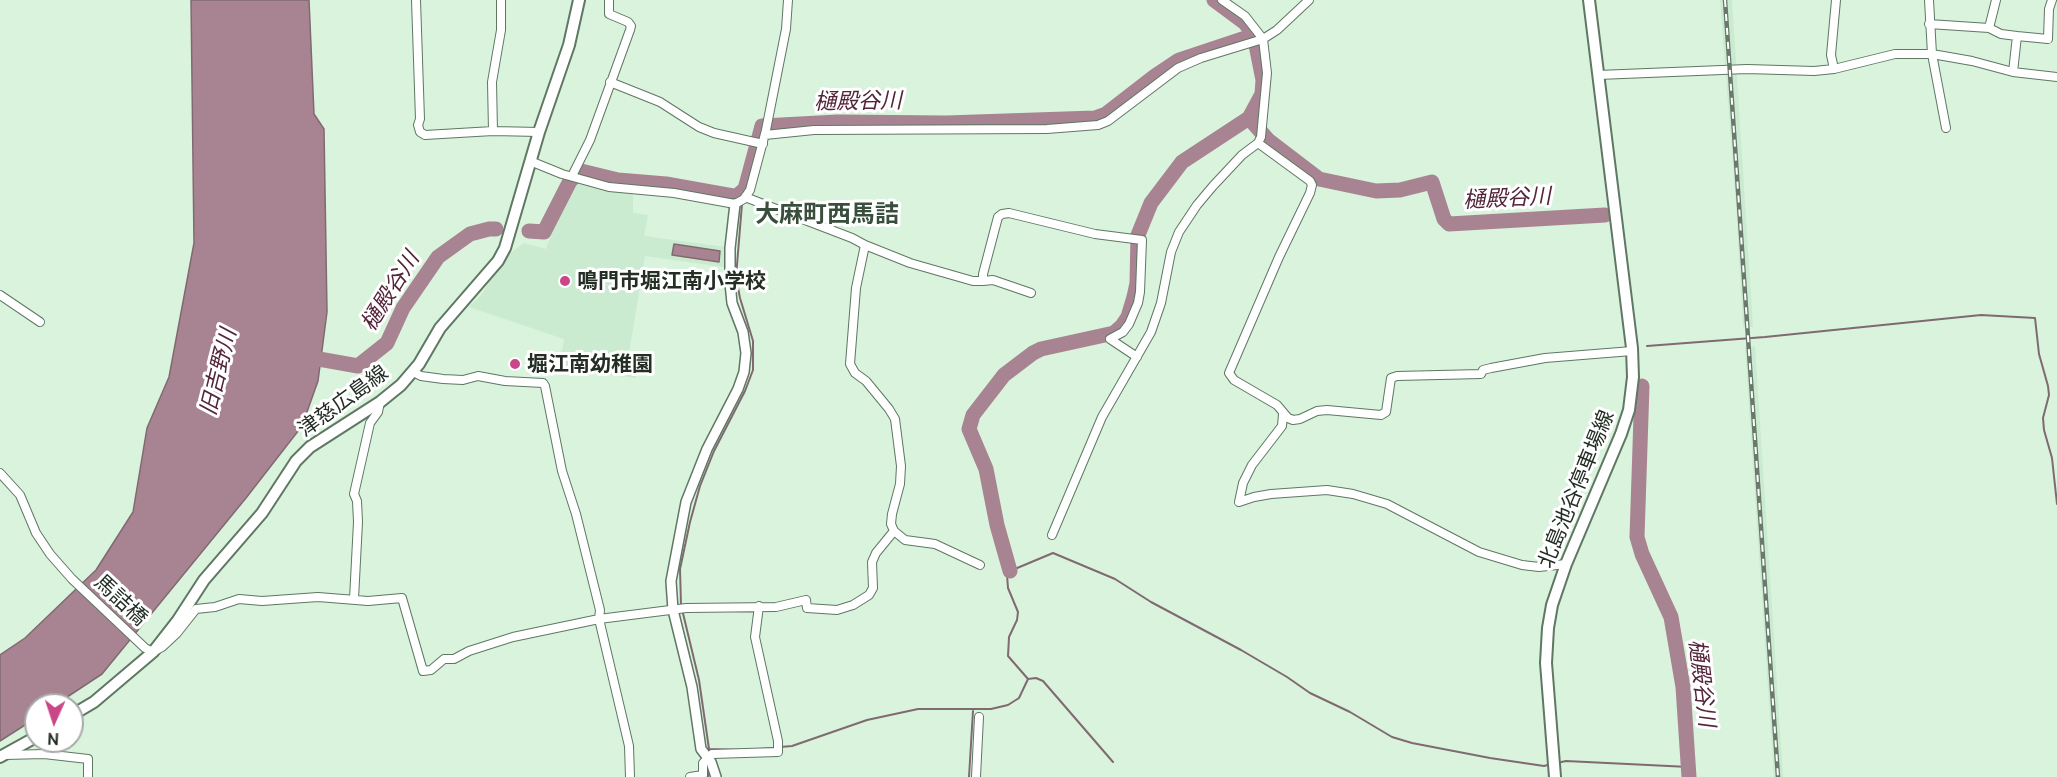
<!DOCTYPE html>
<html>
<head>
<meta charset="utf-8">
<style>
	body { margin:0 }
	#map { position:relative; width:2057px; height:777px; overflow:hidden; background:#d9f3dc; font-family:Ubuntu,sans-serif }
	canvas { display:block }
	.north { position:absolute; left:24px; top:693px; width:60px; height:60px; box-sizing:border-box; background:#fff; border:2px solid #a7aba8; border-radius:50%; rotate:183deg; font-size:16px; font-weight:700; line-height:24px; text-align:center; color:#242e25 }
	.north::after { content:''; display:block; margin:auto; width:21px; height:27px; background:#cb4689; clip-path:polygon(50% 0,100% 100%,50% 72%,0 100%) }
</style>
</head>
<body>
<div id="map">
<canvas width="2057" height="777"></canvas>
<div class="north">N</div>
</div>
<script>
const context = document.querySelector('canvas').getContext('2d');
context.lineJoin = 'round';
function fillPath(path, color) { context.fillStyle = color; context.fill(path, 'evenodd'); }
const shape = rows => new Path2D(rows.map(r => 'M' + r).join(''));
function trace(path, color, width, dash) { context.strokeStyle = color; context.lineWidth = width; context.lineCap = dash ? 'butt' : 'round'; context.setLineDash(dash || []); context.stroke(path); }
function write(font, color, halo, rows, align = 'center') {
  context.font = font + ' Ubuntu,"Noto Sans JP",sans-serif'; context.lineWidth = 6; context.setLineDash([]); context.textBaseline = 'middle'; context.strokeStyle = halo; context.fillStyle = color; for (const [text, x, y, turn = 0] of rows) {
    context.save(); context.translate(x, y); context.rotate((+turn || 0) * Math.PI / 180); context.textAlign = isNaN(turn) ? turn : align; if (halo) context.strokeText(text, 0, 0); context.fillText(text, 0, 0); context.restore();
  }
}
const built = shape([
	[1720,0,1732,0,1753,327,1743,327,1736,204],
	[576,182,633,193,633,213,648,215,644,236,726,247,724,267,645,256,629,353,636,355,636,378,559,369,564,339,469,307,481,295,506,256,524,243,546,249,560,212],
	[1755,346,1783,777,1774,777,1745,347]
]);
const water = shape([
	[191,0,309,0,314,114,324,129,327,312,318,381,302,426,246,498,102,674,55,705,36,705,36,718,0,741,0,655,25,638,96,570,133,512,147,428,169,377,194,243,191,0],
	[674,244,720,251,719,262,672,255,674,244]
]);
const stream = shape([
	[1647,346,1765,337,1981,315,2035,318,2039,354,2048,386,2049,395,2043,418,2044,430,2052,458,2057,504],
	[1028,679,1036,678,1043,681,1113,762],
	[780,747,792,746,867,720,918,709,991,709,1008,705,1019,698,1028,679,1008,656,1009,637,1017,620,1018,612,1008,588,1007,575,1010,571,1053,553,1115,579,1151,602,1241,650,1287,677,1310,693,1350,712,1392,737,1412,743,1490,758,1544,766,1551,764],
	[759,749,775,748],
	[739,750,709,749,699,680,681,605,680,569,690,522,700,486,714,451,745,391,753,370,753,341,740,298,736,277,742,204],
	[1557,763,1566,761,1689,767],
	[708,777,708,766],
	[969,777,973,711]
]);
const river = shape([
	[1214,0,1245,23,1254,35],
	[529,231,544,232,570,181,581,171,618,180,666,184,733,196,738,195,745,189,762,126,838,122,946,123,1095,118,1106,114,1155,76,1179,60,1254,35,1263,80,1262,94,1249,118],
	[302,356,358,366,387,343,403,308,438,257,470,234,489,229,496,229],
	[1642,386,1637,537,1642,554,1671,617,1683,687,1689,777],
	[1010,571,997,525,986,469,969,429,973,415,1004,375,1033,353,1041,349,1114,333,1122,326,1128,317,1134,297,1137,283,1138,235,1151,203,1182,162,1249,118,1268,140,1319,179,1376,191,1400,190,1432,182,1444,219,1449,224,1605,215]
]);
const minor = shape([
	[416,0,420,119,418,125,420,132,425,135,493,131,539,132],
	[1929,0,1932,54,1946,128],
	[1929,24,1989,28,1996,0],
	[1989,28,2001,34,2017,36],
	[1834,69,1831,55,1836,0],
	[2013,72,2017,36,2048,39,2049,9,2052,0],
	[1598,75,1747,69,1814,71,1834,69,1895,54,1932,54,1972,61,2013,72,2057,77],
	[610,82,660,102,699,127,714,133,763,144],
	[493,131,492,82,501,30,501,0],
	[765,135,814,130,1047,129,1098,125,1108,121,1178,68,1201,58,1263,39,1277,30,1309,0],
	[1258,143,1310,181,1312,185,1310,193,1279,257,1229,373,1234,380,1277,405,1288,418,1293,420,1300,419,1317,411,1327,410,1381,415,1386,412,1391,378,1397,376,1481,374,1483,370,1491,368,1545,358,1632,351],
	[530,161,562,174,609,187,674,193,735,204,744,199,750,190,766,130,786,29,788,0],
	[572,176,590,140,630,30,631,26,628,22,609,14,609,0],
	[745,197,852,238,865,245,910,263,973,281,983,281],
	[865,245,856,288,850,364,855,373,866,381,889,409,895,419,901,466,900,484,892,514,891,524,894,531,905,540,935,544,980,565],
	[1031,293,993,280,983,281,983,274,998,217,1002,214,1009,213,1095,234,1142,240,1140,292,1138,303,1129,324,1123,332,1110,339,1137,357],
	[0,295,40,322],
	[1283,414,1282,426,1252,465,1243,483,1239,502,1254,497,1271,494,1327,490,1353,494,1387,504,1479,552,1522,565,1539,567,1566,564],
	[0,473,20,495,36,533,50,554,72,579,145,648,153,652,162,647,177,633,196,609,215,607,239,599,262,601,318,597,368,601,402,598,423,671,431,670,444,659,454,659,469,651,513,637,599,619,600,610,576,514,562,471,545,386,543,383,505,381,478,376,463,380,443,379,421,376,413,372],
	[1052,535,1102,417,1151,332,1161,303,1171,252,1179,232,1197,205,1213,186,1242,155,1258,143,1261,137,1267,73,1263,39,1245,16,1222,0],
	[354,599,358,522,357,501,354,494,370,423,378,412,380,402],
	[5,755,44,754,88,759,88,777],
	[630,777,629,746,599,619,686,608,776,607,806,600,807,608,837,610,853,605,869,595,873,588,872,562,876,553,894,531],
	[690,777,703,775,703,763,712,754,778,752,778,741,755,637,759,606],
	[976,777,979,717]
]);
const tertiary = shape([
	[716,777,711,762,701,749,692,687,673,610,671,581,686,502,707,449,738,389,744,372,746,353,743,332,732,303,730,283,730,248,735,204]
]);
const secondary = shape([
	[72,715,94,702,153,652,178,620,204,580,262,513,296,461,310,447,380,402,401,385,419,364,440,328,498,261,505,248,539,132,569,45,579,0],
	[0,757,36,737],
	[1555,777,1546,663,1548,628,1552,605,1566,564,1621,434,1629,410,1633,377,1632,348,1589,0]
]);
const rail = shape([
	[1725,0,1778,777]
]);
const markers = [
	[565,281,6,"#cb4689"],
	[515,364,6,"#cb4689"]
];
const poiNames = [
	["鳴門市堀江南小学校",577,281],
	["堀江南幼稚園",527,364]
];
const streetNames = [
	["津慈広島線",343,401,-36],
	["北島池谷停車場線",1576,489,-68],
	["馬詰橋",121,600,43]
];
const waterNames = [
	["樋殿谷川",858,101,-1],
	["樋殿谷川",1507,198,-3],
	["樋殿谷川",390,291,-58],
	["旧吉野川",218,372,-76],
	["樋殿谷川",1702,683,83]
];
const quarterNames = [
	["大麻町西馬詰",827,214]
];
fillPath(built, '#caebcf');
fillPath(water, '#a88492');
trace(water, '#806a71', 1.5);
trace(stream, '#806a71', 2);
trace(river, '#a88492', 15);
trace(minor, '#5f7763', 10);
trace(tertiary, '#5f7763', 12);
trace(secondary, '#5f7763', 14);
trace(minor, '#fff', 8);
trace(tertiary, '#fff', 9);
trace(secondary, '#fff', 10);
trace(rail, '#69796a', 4.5);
trace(rail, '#fff', 2, [7]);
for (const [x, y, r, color] of markers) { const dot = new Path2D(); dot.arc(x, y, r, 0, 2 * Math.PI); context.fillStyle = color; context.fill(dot); trace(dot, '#fff', 2); }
write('bold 21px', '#242e25', '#fff', poiNames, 'left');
write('21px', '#242e25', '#fff', streetNames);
write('italic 22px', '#54243a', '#fff', waterNames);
write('bold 24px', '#394e3c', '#fff', quarterNames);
</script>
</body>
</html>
